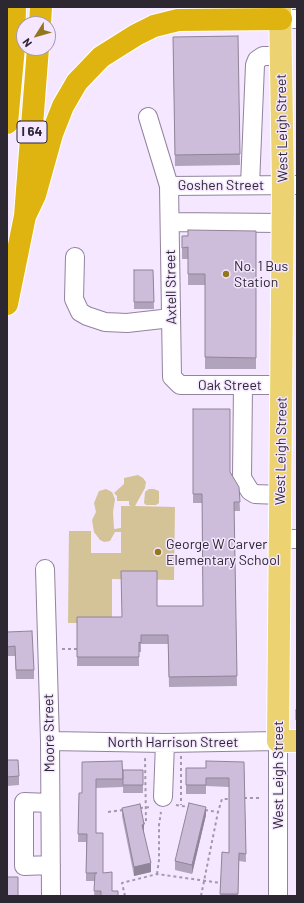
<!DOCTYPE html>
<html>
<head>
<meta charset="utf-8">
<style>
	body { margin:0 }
	#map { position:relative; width:304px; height:903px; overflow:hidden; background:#f4e7ff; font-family:Barlow,sans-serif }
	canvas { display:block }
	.frame { position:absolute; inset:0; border:8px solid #2d2732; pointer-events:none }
	.north { position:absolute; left:16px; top:16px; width:40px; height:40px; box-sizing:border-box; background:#f4e7ff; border:1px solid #a49aad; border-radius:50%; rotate:233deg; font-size:11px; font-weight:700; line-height:16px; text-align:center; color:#2d2732 }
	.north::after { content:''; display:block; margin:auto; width:14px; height:18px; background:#93771e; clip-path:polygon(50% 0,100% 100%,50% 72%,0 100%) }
</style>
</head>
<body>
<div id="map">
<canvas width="304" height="903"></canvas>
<div class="frame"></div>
<div class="north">N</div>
</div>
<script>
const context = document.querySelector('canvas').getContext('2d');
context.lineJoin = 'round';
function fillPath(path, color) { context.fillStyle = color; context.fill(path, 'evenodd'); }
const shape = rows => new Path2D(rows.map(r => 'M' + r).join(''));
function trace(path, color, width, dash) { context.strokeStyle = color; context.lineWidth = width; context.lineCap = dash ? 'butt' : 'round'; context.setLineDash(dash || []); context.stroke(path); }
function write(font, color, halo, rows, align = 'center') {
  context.font = font + ' Barlow,sans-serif'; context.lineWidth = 3; context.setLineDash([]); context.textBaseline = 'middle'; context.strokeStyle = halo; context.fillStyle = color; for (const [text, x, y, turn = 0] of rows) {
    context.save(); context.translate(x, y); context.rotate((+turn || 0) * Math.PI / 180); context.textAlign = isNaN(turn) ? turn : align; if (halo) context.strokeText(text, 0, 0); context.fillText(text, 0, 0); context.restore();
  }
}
const green = shape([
	[138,475,143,478,146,482,145,488,135,506,175,507,174,580,112,579,112,623,68,623,69,531,91,531,91,553,121,553,121,532,115,532,110,541,104,542,100,540,94,532,92,520,96,512,94,503,99,491,106,489,112,492,115,499,113,512,114,529,121,528,121,506,131,506,129,505,129,501,117,501,117,496,114,493,124,484,124,478],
	[149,489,154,489,159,491,159,503,156,505,146,505,144,503,145,492]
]);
const path = shape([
	[62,649,77,649],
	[181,756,181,805],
	[244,798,262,798],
	[176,805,189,807],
	[140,808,151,807],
	[205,810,218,812],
	[108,812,123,810],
	[142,824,146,823,145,756],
	[157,874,159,860,159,825,161,812],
	[125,896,122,883,157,874,221,883],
	[201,896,218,812,222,799,231,799]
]);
const minor = shape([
	[281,19,297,19],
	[148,117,169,186,172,377,180,385,281,385],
	[250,185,255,65,257,60,263,56,280,56],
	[169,186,297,185],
	[170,222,282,223],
	[75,257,74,299,80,312,87,316,105,322,127,323,171,318],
	[243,385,242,478,250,491,255,494,280,495],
	[280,539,297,539],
	[45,569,50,741,51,896],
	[50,741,165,743,278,741,278,896],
	[163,797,165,743],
	[50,803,24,802,24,866,51,865]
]);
const major = shape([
	[280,7,283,185,278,741,297,741]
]);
const highway = shape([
	[40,24,41,7],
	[7,123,14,47,15,7],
	[25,216,35,195,52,134,63,106,77,82,101,57,136,35,154,26,178,20,281,19],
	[7,304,25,216,38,48]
]);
const wall = shape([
	[238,36,240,165,175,166,173,37],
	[256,231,256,369,205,369,205,285,188,285,188,259,182,259,182,236],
	[134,270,153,270,154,309,134,309],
	[193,409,239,487,240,511,234,511,237,686,169,687,168,644,141,644,141,652,139,652,139,666,77,666,77,617,122,617,157,606,203,606,202,503,193,503],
	[7,632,34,670,34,679,16,679,15,656,7,656],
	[296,710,297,710,297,728,296,728],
	[7,760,19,776,19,785,7,786],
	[82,762,123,779,143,770,143,793,123,793,123,787,96,788,96,833,103,873,112,891,118,896,94,896,95,881,86,881,86,842,78,842,79,793,82,793],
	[244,762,246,862,239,861,238,896,209,896,220,896,222,852,229,853,229,787,206,786,206,794,186,794,186,768,206,768],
	[122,808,144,833,151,872,134,876,122,816],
	[206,815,192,874,175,870,175,861]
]);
const shadedWall = shape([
	[206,807,206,815,192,874,192,865],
	[144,824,144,833,142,833,142,825],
	[151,863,151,872,134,876,134,867]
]);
const building = shape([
	[238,36,240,154,175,155,173,37,238,36],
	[188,230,256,231,256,358,205,357,205,274,188,274,188,247,182,248,182,236,188,236,188,230],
	[134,270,153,270,154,302,134,302,134,270],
	[193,409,230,409,230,472,239,487,240,502,234,502,237,676,169,677,168,635,141,635,141,643,139,642,139,657,77,657,77,617,122,617,121,571,157,571,157,606,203,606,202,494,193,494,193,409],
	[32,631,34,670,16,670,15,646,7,647,7,632,32,631],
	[296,710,297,710,297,720,296,720,296,710],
	[7,760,18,760,19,776,7,777,7,760],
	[122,761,123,779,96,779,96,833,103,833,103,873,112,872,112,891,118,891,118,896,101,896,101,891,94,891,95,873,97,873,86,873,87,834,78,834,79,793,82,793,82,762,122,761],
	[206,761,244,762,246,854,239,853,238,894,220,894,222,852,229,853,229,778,206,778,206,785,186,785,186,768,206,768,206,761],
	[123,770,143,770,143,785,123,785,123,770],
	[189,803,206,807,192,865,175,861,189,803],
	[140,804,144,824,142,825,151,863,134,867,122,808,140,804],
	[7,877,18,877,18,896,7,896,7,877]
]);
const markers = [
	[226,274,4,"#93771e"],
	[158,552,4,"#93771e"]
];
const shields = [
	[32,132,30]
];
const shieldNames = [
	["I 64",32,132]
];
const streetNames = [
	["West Leigh Street",282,128,-91],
	["Goshen Street",221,185],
	["Axtell Street",171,287,-91],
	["Oak Street",230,385],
	["West Leigh Street",281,451,-89],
	["Moore Street",49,733,-91],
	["North Harrison Street",173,742],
	["West Leigh Street",278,775,-90]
];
const poiNames = [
	["No. 1 Bus",234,266],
	["Station",234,282],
	["George W Carver",166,544],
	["Elementary School",166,560]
];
fillPath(green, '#d3c397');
trace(minor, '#92839e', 20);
trace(major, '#fff', 24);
trace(highway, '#fff', 24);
trace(path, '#a398ab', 2, [3, 3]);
trace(minor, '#fff', 18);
trace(major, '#ecd270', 22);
trace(highway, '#e0b410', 22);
fillPath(wall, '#b0a3bb');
fillPath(shadedWall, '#908499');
fillPath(building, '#cdbdda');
trace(building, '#908499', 1);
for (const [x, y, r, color] of markers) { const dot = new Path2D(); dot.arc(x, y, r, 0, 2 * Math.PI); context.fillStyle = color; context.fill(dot); trace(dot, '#f4e7ff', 1.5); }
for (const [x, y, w] of shields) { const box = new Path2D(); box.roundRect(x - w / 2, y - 11, w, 22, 3); context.fillStyle = '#f4e7ff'; context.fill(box); trace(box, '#2d2732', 1); }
write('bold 13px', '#2d2732', null, shieldNames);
write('14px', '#2d2732', '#f4e7ff', streetNames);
write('14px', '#2d2732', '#f4e7ff', poiNames, 'left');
</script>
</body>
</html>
